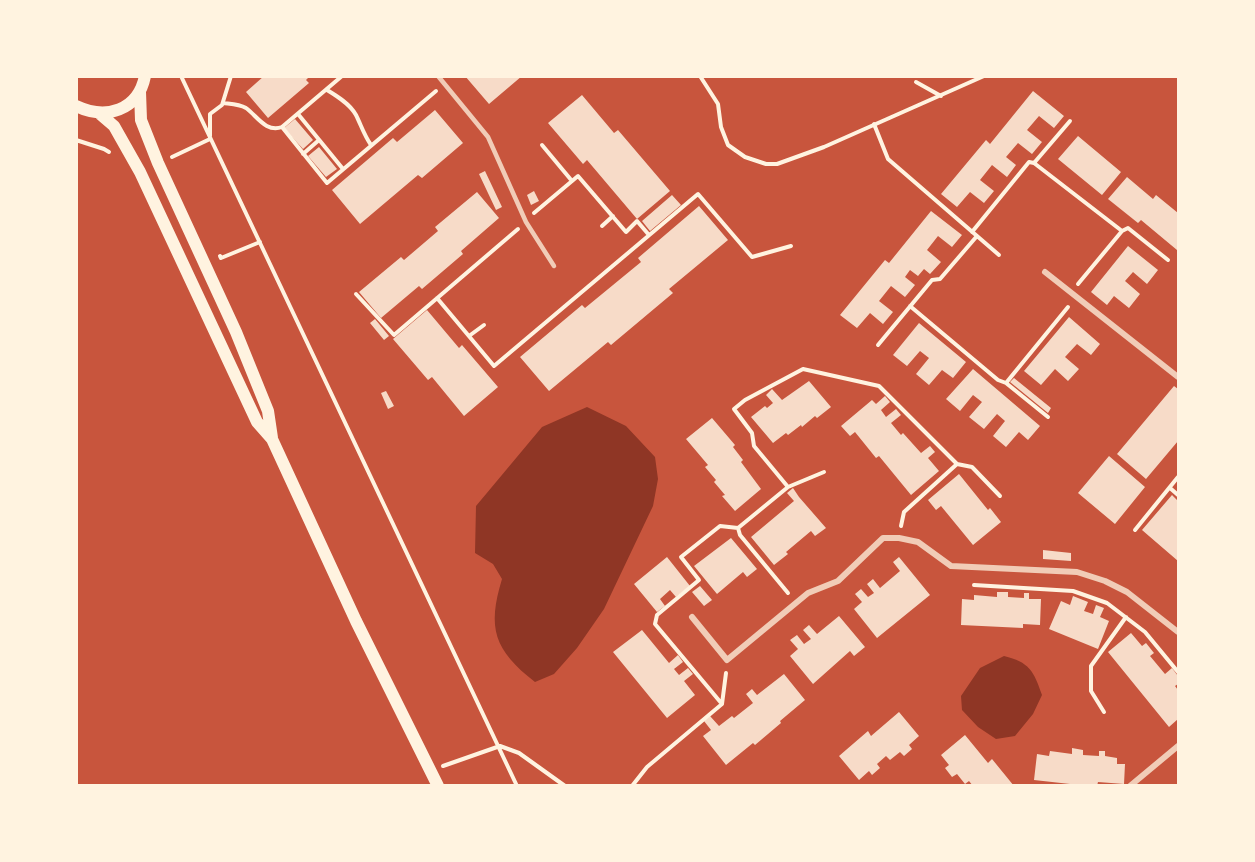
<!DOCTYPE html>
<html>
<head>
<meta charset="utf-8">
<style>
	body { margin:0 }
	#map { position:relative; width:1255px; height:862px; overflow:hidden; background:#c8553d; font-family:"Roboto Condensed",sans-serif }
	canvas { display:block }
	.frame { position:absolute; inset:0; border:78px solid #fff3e0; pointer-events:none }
</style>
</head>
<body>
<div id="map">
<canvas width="1255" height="862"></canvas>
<div class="frame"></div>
</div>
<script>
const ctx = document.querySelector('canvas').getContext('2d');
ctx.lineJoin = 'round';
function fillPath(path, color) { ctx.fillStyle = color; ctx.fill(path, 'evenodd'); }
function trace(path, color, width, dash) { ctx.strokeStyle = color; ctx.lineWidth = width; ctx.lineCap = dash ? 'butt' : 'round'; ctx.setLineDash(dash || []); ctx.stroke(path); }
fillPath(new Path2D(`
	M587,407L626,426L655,457L658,479L653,506L604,609L577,648L554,674L535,682C494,650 487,628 502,579L493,564L475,553L476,506L542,427Z
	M1004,656C1029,662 1034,671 1042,695L1033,714L1015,736L996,739L978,727L962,710L961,696L980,668Z`), '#8f3625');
fillPath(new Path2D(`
	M264,76H310L306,80L309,83L268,118L246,92Z
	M465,76H522L489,104Z
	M1033,91L1064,116L1054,128L1039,116L1027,130L1042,142L1032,154L1018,143L1006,157L1016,165L1007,177L992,165L980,180L994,191L984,203L970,192L957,207L941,194L986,140L990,144Z
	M582,95L614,133L618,130L670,191L637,219L587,160L583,164L548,123Z
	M435,110L463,143L422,178L418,175L360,224L332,190L393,138L397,142Z
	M295,119L313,140L303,149L284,128Z
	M1078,136L1121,172L1102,195L1058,159Z
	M319,147L337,169L326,177L308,156Z
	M485,171L502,207L496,210L479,174Z
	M1127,177L1153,199L1156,195L1178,213L1177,250L1141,220L1138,223L1108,199Z
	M534,191L539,201L531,205L527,195Z
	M477,192L499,218L461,251L463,254L422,289L419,286L381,318L359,292L401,257L404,260L438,231L435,227Z
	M672,195L681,205L650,231L642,221Z
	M699,206L728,240L669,289L673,293L611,345L608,342L549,391L520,357L582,305L585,308L641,262L638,258Z
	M931,211L962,235L952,247L938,236L927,250L941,262L930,274L924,269L918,276L910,270L905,277L915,285L905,297L891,286L879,301L893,312L883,324L870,313L857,328L840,315L885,260L889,263Z
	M1128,246L1158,270L1147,284L1133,272L1125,281L1140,294L1129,308L1114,296L1107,305L1091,292Z
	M427,310L459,348L462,345L498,387L464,416L432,377L428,380L393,339Z
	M1069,317L1100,344L1091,355L1077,344L1065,357L1079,369L1068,381L1055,369L1041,385L1024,371Z
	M375,319L389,336L384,340L370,323Z
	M919,323L966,362L953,378L942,370L929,385L916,374L929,358L920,351L907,366L893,355Z
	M973,369L1040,426L1028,440L1019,432L1006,447L993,436L1005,421L997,414L984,429L969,417L982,402L973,395L960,411L946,399Z
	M1014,378L1051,408L1048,413L1010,382Z
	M809,381L831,407L817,418L815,416L802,427L801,425L788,435L786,433L773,443L751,417L765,406L767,408L773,403L766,395L772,389L782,400Z
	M1174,386L1178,389V441L1146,479L1117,454Z
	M386,391L394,406L388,409L381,393Z
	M885,396L890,402L881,410L886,417L896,409L901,415L891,423L901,435L903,433L921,453L930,446L935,452L928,458L939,471L911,495L879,456L876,458L855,432L850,436L841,426L872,400L876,404Z
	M712,418L735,445L733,447L743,460L741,462L761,489L735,511L722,496L725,495L714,482L716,480L705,467L708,465L686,439Z
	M1109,456L1145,487L1115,524L1078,493Z
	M959,474L988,510L990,508L1001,522L973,545L941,506L936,510L928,500Z
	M793,488L799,497L826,528L815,536L811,531L786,552L788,554L774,565L751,537L794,501L787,493Z
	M1172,495L1178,501V561L1142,530Z
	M731,538L757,569L747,577L743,572L717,594L694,566Z
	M1043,550L1071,553V561L1043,559Z
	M667,557L690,586L676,597L670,590L660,599L665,606L657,612L634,584Z
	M899,557L930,595L877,638L854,609L862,602L855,594L861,589L868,597L874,593L867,584L873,579L880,588L900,571L893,562Z
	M700,586L712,600L704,606L692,592Z
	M997,592H1008V597L1024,598V593H1029V599H1041L1040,625L1023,624V628L961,625L962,599L974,600V595L997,597Z
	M1073,596L1088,602L1084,611L1093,614L1096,605L1104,608L1100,617L1109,621L1098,649L1049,629L1061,601L1070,605Z
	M839,616L865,647L854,656L850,651L813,684L790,656L798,649L790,640L797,635L804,644L811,639L803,630L809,625L817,634Z
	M642,630L669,663L678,655L683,662L674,669L679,675L688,668L693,674L684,681L695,695L667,718L613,652Z
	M1131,633L1142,646L1146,643L1154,653L1150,656L1165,674L1172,668L1178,676V684L1175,686L1178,690V719L1169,727L1108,652Z
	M784,674L805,700L780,721L781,723L755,745L753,743L726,765L703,736L711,730L704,721L710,716L719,726L732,716L734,718L753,703L746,694L752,689L757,695Z
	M899,712L919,736L909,745L912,749L904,756L900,752L890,760L886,756L877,764L880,768L872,775L869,771L859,780L839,756L868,731L871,736Z
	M965,735L988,763L992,759L1014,786H973L969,781L965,784L957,774L952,777L945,768L949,765L941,755Z
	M1072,748L1083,750V755L1099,756V751H1105V756L1117,758V764H1125L1124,784L1098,782L1097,786H1088L1034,780L1037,754L1049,756L1050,751L1072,754Z`), '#f7dbc8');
trace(new Path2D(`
	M181,76L517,786
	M700,76L718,104L721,127L728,145L745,157L766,164H777L824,147L984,76
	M916,82L941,96
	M327,90C337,96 350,104 356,115C361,125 364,135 371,145
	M223,103C231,104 239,104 246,108C257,116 266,133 282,127L327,183L436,91
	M298,114L343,169
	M874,124L888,159L999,255
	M282,127L342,76
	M210,136V114L222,105L231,76
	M76,140L104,149L109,152
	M542,145L572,181
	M303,154L319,140
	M172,157L210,139
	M1034,163L1070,121
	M534,213L578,176L626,232L637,221L649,235
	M602,226L613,216
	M1122,231L1128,228L1168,260
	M972,232L1029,162L1034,163L1122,231L1078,284
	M220,256L221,258L260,242
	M356,294L394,335L518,229
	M437,298L494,366L698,194L752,257L791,246
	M910,306L998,380L1006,383
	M469,336L484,325
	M878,345L932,280L940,279L977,236
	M1048,417L1006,383L1068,307
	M788,487L754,446L752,433L734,409L745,400L803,369L879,386L957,464L972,467L1000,496
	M1170,488L1178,495
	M901,526L904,512L957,464
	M738,528L740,535L788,593
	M1135,530L1178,477
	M974,585L1073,591L1107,603L1145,632L1178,672
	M722,704L655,624L657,615L699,580L681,557L720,526L738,528L788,487L824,472
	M1104,712L1091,691V666L1126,617
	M443,766L500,746L519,753L565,786
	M632,786L647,767L722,704L726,673`), '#fff3e0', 4);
trace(new Path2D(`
	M438,76L488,137L526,222L554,266`), '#f1ccb7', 4.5);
trace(new Path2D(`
	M1045,272L1178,377
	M692,617L727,660L808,593L838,581L883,538H899L918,542L951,566L1077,572L1105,581L1127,592L1178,632
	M1130,786L1178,746`), '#f1ccb7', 6);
trace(new Path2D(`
	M140,92L141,120L158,163L236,332L268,411L272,438
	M76,106C106,120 138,111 145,76
	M100,114L114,126L140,172L257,422L272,439L356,621L438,786`), '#fff3e0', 12);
</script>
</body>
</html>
